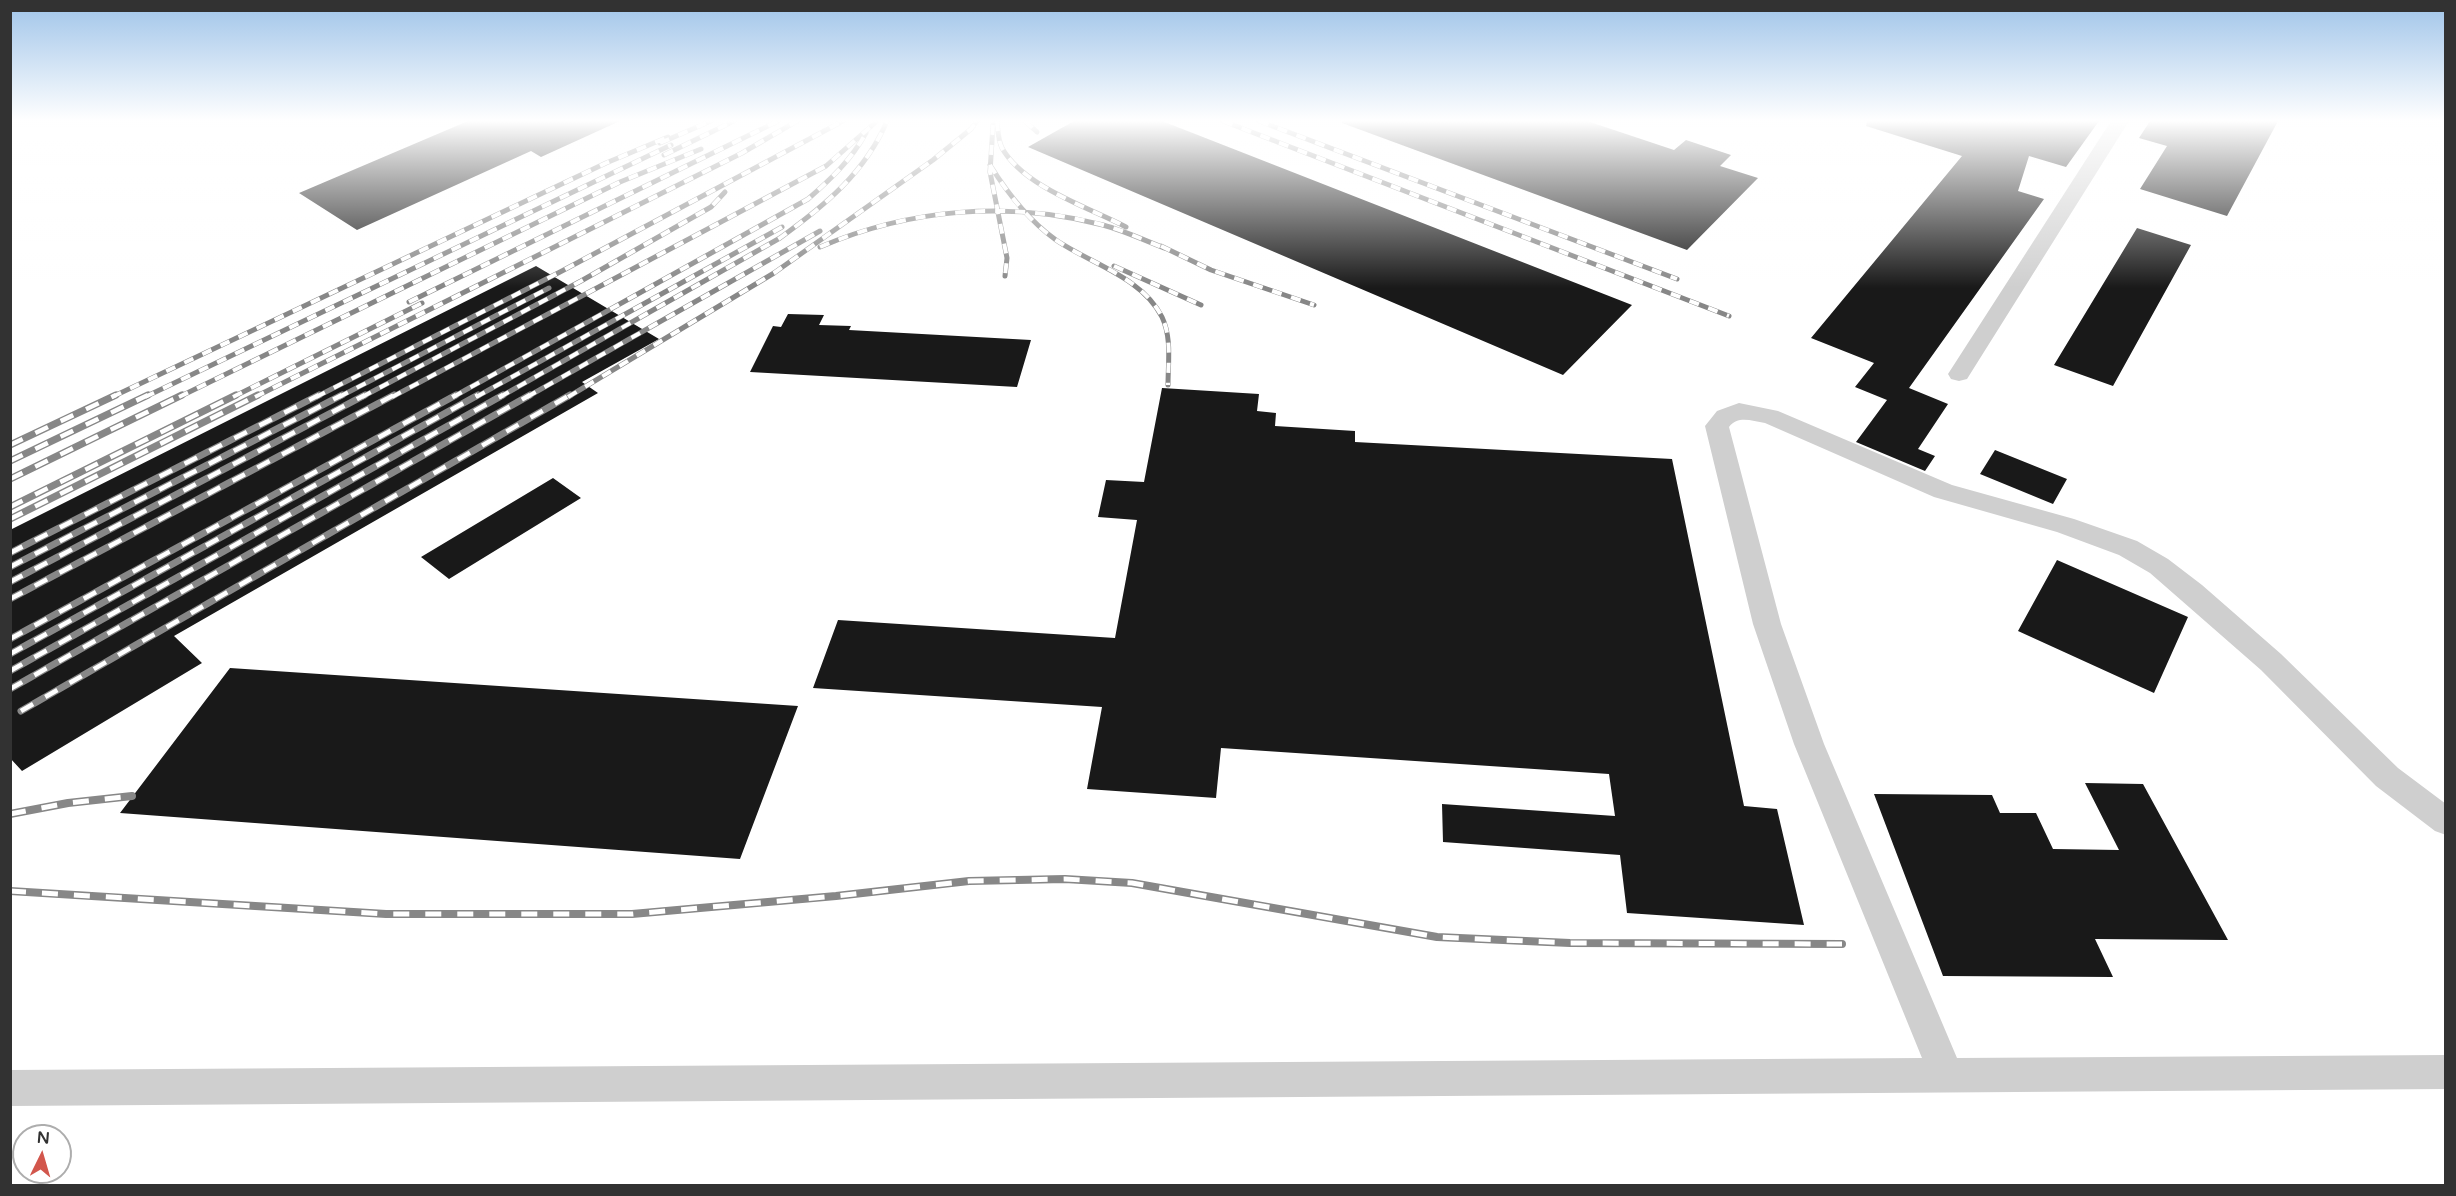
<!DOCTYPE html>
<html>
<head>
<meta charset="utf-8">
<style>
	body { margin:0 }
	#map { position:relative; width:2456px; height:1196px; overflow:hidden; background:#fff; font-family:"Varela Round",sans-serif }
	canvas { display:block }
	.frame { position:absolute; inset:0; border:12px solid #323232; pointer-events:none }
	.north { position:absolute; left:12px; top:1124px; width:60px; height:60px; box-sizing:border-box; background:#fff; border:2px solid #adadad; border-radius:50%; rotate:5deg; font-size:16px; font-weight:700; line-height:24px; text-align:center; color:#323232 }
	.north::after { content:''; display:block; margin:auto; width:21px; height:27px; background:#d2564c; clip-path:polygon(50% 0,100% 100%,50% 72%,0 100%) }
</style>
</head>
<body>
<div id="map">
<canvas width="2456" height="1196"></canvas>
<div class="frame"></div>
<div class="north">N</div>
</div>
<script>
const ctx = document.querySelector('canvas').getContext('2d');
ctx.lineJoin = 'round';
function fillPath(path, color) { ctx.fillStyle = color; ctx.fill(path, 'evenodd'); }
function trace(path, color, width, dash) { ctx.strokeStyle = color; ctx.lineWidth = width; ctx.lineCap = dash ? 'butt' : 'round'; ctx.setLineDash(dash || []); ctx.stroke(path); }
fillPath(new Path2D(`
	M468,121H620L541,157L531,151L357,230L299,193Z
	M1074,121H1162L1632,305L1563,375L1028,147Z
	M1342,121H1587L1674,150L1686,140L1731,155L1720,166L1758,178L1687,250L1342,123Z
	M1867,121H2099L2066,167L2029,156L2018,191L2044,199L1909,388L1948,404L1918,449L1935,456L1925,471L1856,442L1887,400L1855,387L1874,363L1811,338L1962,156L1866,126Z
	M2150,121H2278L2227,216L2140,189L2167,146L2139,138Z
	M2137,228L2191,245L2113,386L2054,365Z
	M536,266L659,339L582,382L598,393L174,636L202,663L22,771L10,758V530Z
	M788,314L824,315L819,325L851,326L849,330L1031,340L1017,387L750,372L773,326L781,327Z
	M1162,388L1259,394L1257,411L1276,413L1275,426L1355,431V442L1672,459L1744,806L1777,809L1804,925L1627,913L1620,855L1443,842L1442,804L1615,816L1609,774L1221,748L1216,798L1087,789L1102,707L813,688L838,620L1115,638L1137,520L1098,517L1106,480L1144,482Z
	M1995,450L2067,479L2053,504L1980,474Z
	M553,478L581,498L449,579L421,557Z
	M2057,560L2188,617L2154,693L2018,631Z
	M230,668L798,706L740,859L120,813Z
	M2085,783L2143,784L2228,940L2095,939L2113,977L1943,976L1874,794L1992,795L2000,813H2036L2053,849L2119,850Z`), '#191919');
fillPath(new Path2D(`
	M2111,121H2129L1967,379L1959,381L1951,379L1948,374Z
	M1739,403L1778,411L1952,485L2074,519L2137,541L2168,559L2202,585L2281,654L2398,768L2446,804V835L2435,831L2376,786L2261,670L2150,573L2119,555L2057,532L1934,497L1765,423C1752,421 1738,415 1729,427L1781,624L1824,744L1957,1058L2446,1055V1089L10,1106V1070L1922,1058L1794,744L1753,624L1705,426L1717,411Z`), '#cfcfcf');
const railFar2 = new Path2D(`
	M997,121C998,130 998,140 1002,148C1024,187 1088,207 1126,227
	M1025,121L1037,132
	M1223,121L1729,316
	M1259,121L1677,279
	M993,125L990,172L1007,258L1005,276
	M660,143L711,121
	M664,155L734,121
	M990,165C1008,194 1028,220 1056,240C1091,264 1142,277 1162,317C1172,338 1168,363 1168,385
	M1161,246L1211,270L1314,305
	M820,247C909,209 1008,200 1103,225C1125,231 1146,241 1167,249
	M1114,266L1201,305
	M409,302L778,121
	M112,397L606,163L668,137
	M145,397L671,145
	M179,397L620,182L701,149
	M233,397L422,303
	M255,397L742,153L797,121
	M316,397L560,272L843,121
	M339,397L549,288
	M362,397L581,281L711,207L725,192
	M392,397L826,166L877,121
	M453,397L808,199C831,179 851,160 866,133
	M476,397L782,227
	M500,397L780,238C824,206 865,173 887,121
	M527,397L820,231
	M568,397L774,273L933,160L971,129L977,121`);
const railFar1 = new Path2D(`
	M10,445L116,395
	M10,461L148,395
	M10,479L182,395
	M10,507L236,395
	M10,519L258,395
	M10,553L319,395
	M10,567L342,395
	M10,582L365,395
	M10,599L394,395
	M10,639L456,395
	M10,654L478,395
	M10,671L503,395
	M10,689L530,395
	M21,711L570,395`);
const rail = new Path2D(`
	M10,814L68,803L132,796
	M10,891L386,914H632L836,896L969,881L1065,879L1132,883L1437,937L1570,943L1842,944`);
trace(railFar2, '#878787', 5);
trace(railFar1, '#878787', 7);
trace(rail, '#878787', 8);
trace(railFar2, '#fff', 4, [10]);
trace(railFar1, '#fff', 4.5, [14]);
trace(rail, '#fff', 5, [16]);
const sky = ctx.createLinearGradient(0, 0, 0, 288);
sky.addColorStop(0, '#9fc4e9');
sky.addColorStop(0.42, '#fff');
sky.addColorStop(1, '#ffffff00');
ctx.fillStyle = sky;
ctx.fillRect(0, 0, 2456, 288);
</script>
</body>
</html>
